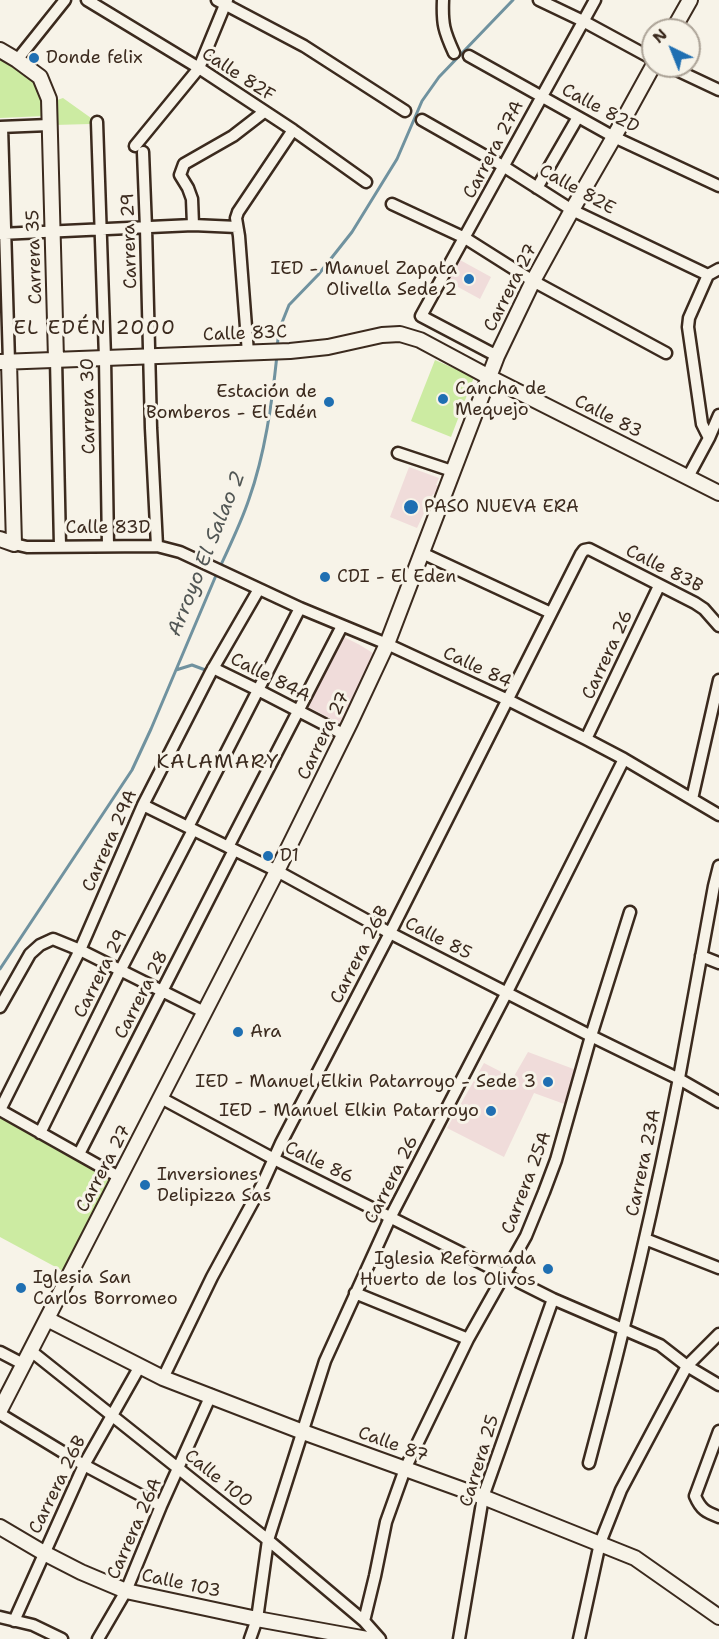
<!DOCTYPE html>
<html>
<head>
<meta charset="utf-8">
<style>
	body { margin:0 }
	#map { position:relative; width:719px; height:1639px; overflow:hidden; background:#f7f3e8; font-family:"Shantell Sans",sans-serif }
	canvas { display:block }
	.north { position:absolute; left:641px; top:18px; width:60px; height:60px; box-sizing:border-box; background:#f7f3e8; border:2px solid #aca397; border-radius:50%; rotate:317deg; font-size:16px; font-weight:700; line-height:24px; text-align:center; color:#3b2a1e }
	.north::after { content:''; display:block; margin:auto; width:21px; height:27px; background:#1f6fb2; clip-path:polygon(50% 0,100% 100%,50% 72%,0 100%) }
</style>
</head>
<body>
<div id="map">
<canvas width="719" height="1639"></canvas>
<div class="north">N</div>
</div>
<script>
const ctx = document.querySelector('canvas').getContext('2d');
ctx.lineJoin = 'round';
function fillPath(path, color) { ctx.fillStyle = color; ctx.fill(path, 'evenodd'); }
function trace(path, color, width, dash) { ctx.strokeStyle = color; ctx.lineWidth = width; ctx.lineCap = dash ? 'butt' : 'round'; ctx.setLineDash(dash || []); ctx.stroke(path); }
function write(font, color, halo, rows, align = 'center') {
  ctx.font = font + ' "Shantell Sans",sans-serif'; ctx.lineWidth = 6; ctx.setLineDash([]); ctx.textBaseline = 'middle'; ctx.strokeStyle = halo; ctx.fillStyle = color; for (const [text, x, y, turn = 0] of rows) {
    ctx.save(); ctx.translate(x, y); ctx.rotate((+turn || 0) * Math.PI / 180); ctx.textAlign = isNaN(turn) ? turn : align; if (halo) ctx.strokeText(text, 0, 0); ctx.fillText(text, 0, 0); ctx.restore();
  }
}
fillPath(new Path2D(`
	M460,260L491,277L480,299L447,281Z
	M409,467L439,478L436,485L443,487L440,496L433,494L417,528L390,517Z
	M342,636L360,645L376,655L342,724L304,705Z
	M528,1052L579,1071L567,1105L534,1093L504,1157L447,1128L484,1063L513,1078Z`), '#f0dcda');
fillPath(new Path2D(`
	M0,55C29,76 40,78 44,116L0,118Z
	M63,98L91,118L90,124L54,125V101Z
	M435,360L474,377L451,437L411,421Z
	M0,1116L114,1178L63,1271L0,1237Z`), '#cceba2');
trace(new Path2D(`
	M277,348L279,330L289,305L318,275L352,232L397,159L422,101L439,77L513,0
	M220,567C230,545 241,523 249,499C265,454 272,403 277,355
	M176,670L192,665L208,671
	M0,969L132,770L151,729L217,573`), '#70929f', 3);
const minor = new Path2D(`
	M87,0L199,68L293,130L366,182
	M217,0L304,46L405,111
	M443,0C442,24 444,31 454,53
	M539,0L583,21L653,59
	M469,56L614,137L719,186
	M17,60L65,0
	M668,66L719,90
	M422,120L503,166L572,210L708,275L719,269
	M97,122L105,358L108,546
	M0,127L49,125
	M2,127L9,362
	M135,146L199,68L227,0
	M143,152L146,228L151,428L157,546
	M537,188L578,117
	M392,204L465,238L533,281L666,353
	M193,225L192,199L188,188L180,175L184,164L233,136L264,112
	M0,234L193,225L237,227
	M708,275L689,318L688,327L702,424L709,438
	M248,353L239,236L236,218L238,212L293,130
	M497,356L421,316L595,0
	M56,359L60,546
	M398,453L452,471
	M688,477L709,438L719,415
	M14,544L27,547L157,546L180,552L300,608L387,644L508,700L586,739L624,759L719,815
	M422,553L551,613
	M213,668L258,690L345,735
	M586,739L659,586
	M692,799L719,680
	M143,805L277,871L390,933L591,1036L679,1079L719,1102
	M188,827L300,608
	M228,847L342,626
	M701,956L719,963
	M0,1007L30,954L40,945L53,939L80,950L204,1012
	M161,1098L274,1159L553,1299L660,1345L687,1366L719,1385
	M40,1133L120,971L193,830
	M79,1154L234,850
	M119,1177L0,1110L80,950L143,805L211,672L259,589
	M645,1239L719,1268
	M355,1293L468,1339
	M31,1351L268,1540L364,1621L380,1639
	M0,1352L23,1364
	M163,1378L212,1277L262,1185L281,1143L390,933L581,554L584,550L589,549L695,603L704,609L719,626
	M0,1414L84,1465L161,1506
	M719,1431L695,1496C701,1510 706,1512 719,1517
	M589,1463C623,1336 654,1208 679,1078C691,1014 702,950 714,886L719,866
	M0,1617L33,1625L62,1639
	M14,1621L84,1465L140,1366
	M364,1621L375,1576L386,1522L405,1469L468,1339L526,1236L544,1192L556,1160L591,1036L630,912
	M98,1639L126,1591L161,1506L211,1395
	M250,1639L257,1619L268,1540L325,1361L390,1218L507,992L624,759
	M459,1639L483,1497L553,1299
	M579,1639L600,1543L621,1490L687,1366L719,1334`);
const tertiary = new Path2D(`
	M673,30L690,0
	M0,50L17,60L40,77L49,99L56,359
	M0,362L290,351L328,347L382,335L400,334L420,340L489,377L719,493
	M0,539L14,544L9,362
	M47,1319L163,1378L303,1432L483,1497L635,1558L719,1617
	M0,1410L277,871L350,723L387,644L497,356L533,281L572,210L614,137L653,66
	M0,1527L44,1553L81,1572L126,1591L257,1619L367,1639`);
trace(minor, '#3b2a1e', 15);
trace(tertiary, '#3b2a1e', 18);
trace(minor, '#f7f3e8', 10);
trace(tertiary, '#f7f3e8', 14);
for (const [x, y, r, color] of [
	[34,58,6,"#1f6fb2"],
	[469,279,6,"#1f6fb2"],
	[443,399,6,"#1f6fb2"],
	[329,402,6,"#1f6fb2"],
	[411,507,8,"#1f6fb2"],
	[325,577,6,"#1f6fb2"],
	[268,856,6,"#1f6fb2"],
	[238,1032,6,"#1f6fb2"],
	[548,1082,6,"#1f6fb2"],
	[491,1111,6,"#1f6fb2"],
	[145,1185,6,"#1f6fb2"],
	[548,1269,6,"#1f6fb2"],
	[21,1288,6,"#1f6fb2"]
]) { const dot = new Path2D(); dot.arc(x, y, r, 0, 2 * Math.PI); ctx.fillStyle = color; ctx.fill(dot); trace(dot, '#f7f3e8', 2); }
write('18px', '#3b2a1e', '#f7f3e8', [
	["Donde felix",46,58],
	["IED - Manuel Zapata",457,269,"right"],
	["Olivella Sede 2",457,290,"right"],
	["Cancha de",455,389],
	["Mequejo",455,410],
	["Estación de",317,392,"right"],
	["Bomberos - El Edén",317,413,"right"],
	["PASO NUEVA ERA",424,507],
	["CDI - El Eden",337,577],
	["D1",280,856],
	["Ara",250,1032],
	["IED - Manuel Elkin Patarroyo - Sede 3",536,1082,"right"],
	["IED - Manuel Elkin Patarroyo",479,1111,"right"],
	["Inversiones",157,1175],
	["Delipizza Sas",157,1196],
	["Iglesia Reformada",536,1259,"right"],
	["Huerto de los Olivos",536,1280,"right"],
	["Iglesia San",33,1278],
	["Carlos Borromeo",33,1299]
], 'left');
write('18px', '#3b2a1e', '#f7f3e8', [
	["Calle 82F",238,75,33],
	["Calle 82D",600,109,28],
	["Carrera 27A",494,150,-62],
	["Calle 82E",577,190,29],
	["Carrera 29",130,241,-92],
	["Carrera 35",35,257,-92],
	["Carrera 27",511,288,-63],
	["Calle 83C",245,334,-2],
	["Carrera 30",89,406,-91],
	["Calle 83",608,417,27],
	["Calle 83D",108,528],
	["Calle 83B",664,569,27],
	["Carrera 26",608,655,-65],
	["Calle 84",477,668,25],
	["Calle 84A",270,678,27],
	["Carrera 27",324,736,-64],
	["Carrera 29A",110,841,-66],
	["Calle 85",438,939,27],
	["Carrera 26B",360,955,-63],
	["Carrera 29",101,974,-63],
	["Carrera 28",142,995,-63],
	["Calle 86",319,1163,26],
	["Carrera 23A",644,1163,-78],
	["Carrera 27",104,1169,-62],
	["Carrera 26",392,1180,-63],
	["Carrera 25A",527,1183,-69],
	["Calle 87",393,1445,20],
	["Carrera 25",480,1461,-73],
	["Calle 100",218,1479,39],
	["Carrera 26B",58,1485,-64],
	["Carrera 26A",135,1529,-66],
	["Calle 103",181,1584,12]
]);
ctx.letterSpacing = '1.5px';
write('20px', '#3b2a1e', '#f7f3e8', [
	["EL EDÉN 2000",95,329],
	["KALAMARY",218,763]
]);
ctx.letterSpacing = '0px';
write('italic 20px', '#515654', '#f7f3e8', [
	["Arroyo El Salao 2",207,554,-68]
]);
</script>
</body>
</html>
